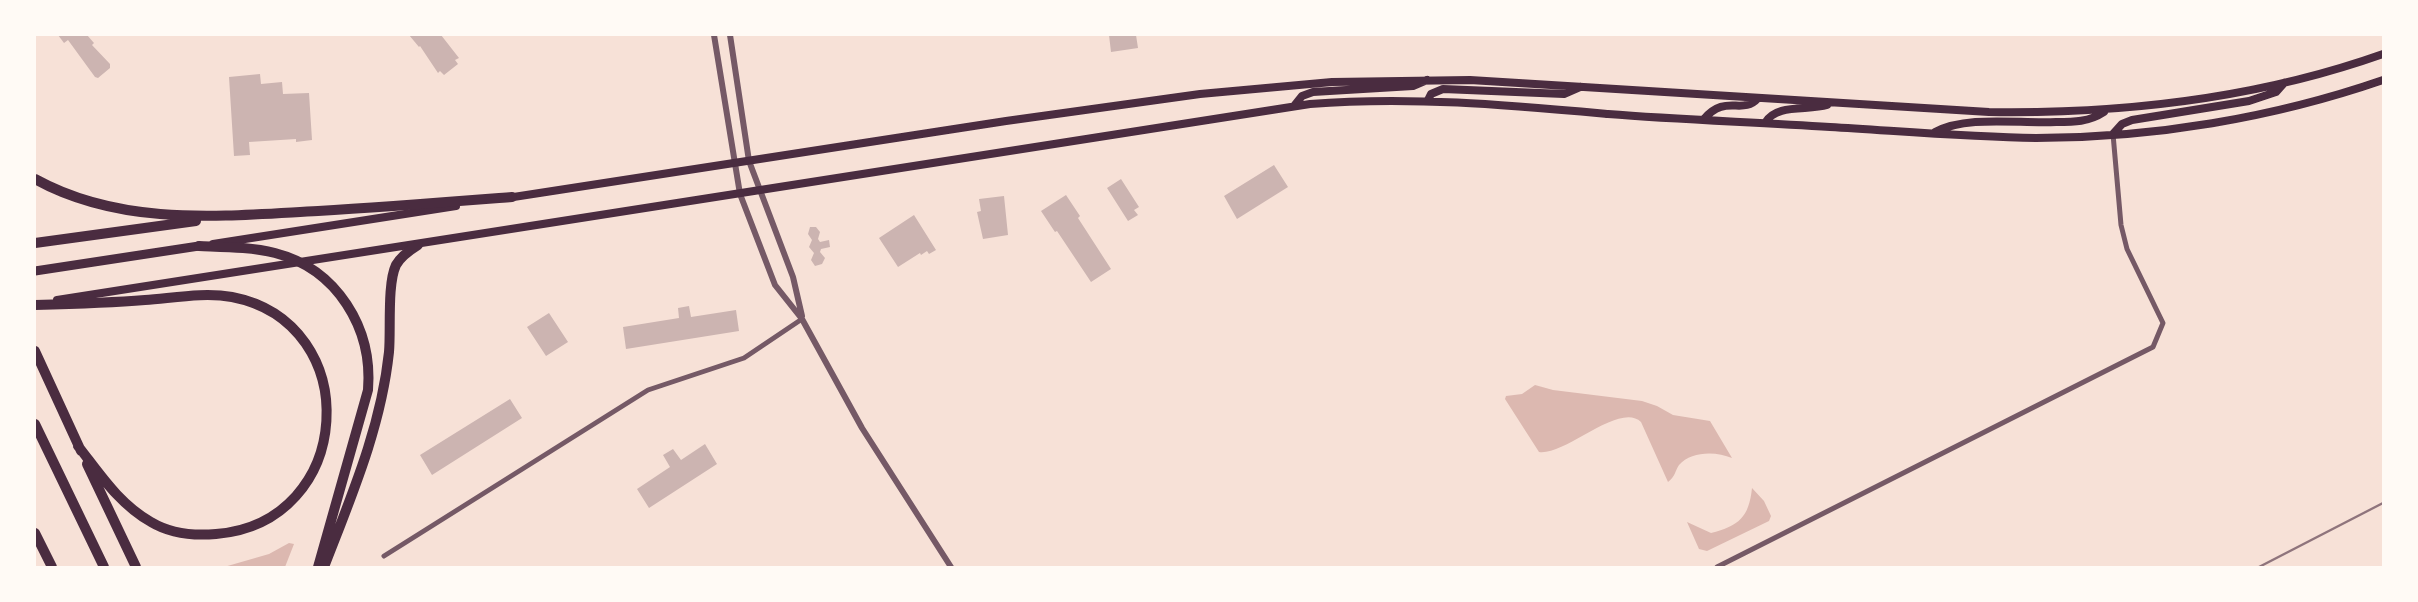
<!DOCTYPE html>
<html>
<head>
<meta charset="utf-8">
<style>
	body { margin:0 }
	#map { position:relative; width:2418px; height:602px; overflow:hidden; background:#f7e1d7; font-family:Montserrat,sans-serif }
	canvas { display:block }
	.frame { position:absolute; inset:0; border:36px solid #fffaf5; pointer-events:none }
</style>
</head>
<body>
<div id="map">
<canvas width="2418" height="602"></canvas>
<div class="frame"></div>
</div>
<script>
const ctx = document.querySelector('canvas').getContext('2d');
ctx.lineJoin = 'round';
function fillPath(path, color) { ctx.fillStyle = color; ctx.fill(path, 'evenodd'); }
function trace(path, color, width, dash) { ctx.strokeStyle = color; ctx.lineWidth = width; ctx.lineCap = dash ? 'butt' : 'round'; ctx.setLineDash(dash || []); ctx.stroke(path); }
fillPath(new Path2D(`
	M1535,385L1553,390L1642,401L1657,406L1673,415L1710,421L1732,458C1716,451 1691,451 1679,465C1675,471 1675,477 1668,482L1641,422C1620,401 1565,456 1539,452L1505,399L1506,396L1522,394Z
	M1752,488L1764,501L1771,516L1769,521L1707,551L1699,549L1687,522L1711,533C1739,526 1749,517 1752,488Z
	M289,543L294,544L285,567H224L269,554Z`), '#dcb8b0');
fillPath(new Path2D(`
	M58,35H87L94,43L92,45L110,64V68L98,78L95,77L68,40L64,43Z
	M409,35H441L459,58L455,60L458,64L444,75L440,71L438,73L420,46L419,47Z
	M1109,35H1136L1138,48L1111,52Z
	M260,74L261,84L282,82L283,94L309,93L312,140L296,142V139L249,142L250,155L234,156L229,77Z
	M1274,165L1288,187L1237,219L1224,196Z
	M1121,179L1139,207L1134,210L1138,215L1128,221L1107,188Z
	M1066,195L1080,216L1078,218L1111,269L1091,282L1057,231L1055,232L1041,211Z
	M1004,196L1008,235L983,239L977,212L981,211L979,199Z
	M914,215L936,250L929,254L927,251L921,255L920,253L898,267L879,238Z
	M810,227H816L820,232L818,239L820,242L829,240L830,247L821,249L820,252L825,258L822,264L815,266L811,260L814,253L809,247L812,240L808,234Z
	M689,306L691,317L736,310L739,331L626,349L623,327L679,318L678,308Z
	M549,313L568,342L546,356L527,327Z
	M510,399L522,418L432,475L420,455Z
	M705,444L717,464L649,508L637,489L670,467L663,455L673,449L681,460Z`), '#ccb4b1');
trace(new Path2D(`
	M384,556L648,390L744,358L802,319
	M1717,567L2153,347L2163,323L2127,249L2121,225L2113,134`), '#755966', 5);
trace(new Path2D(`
	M714,35L740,194L775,285L802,319L862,428L951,567
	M730,35L749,161L793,277L802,316`), '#755966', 6);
trace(new Path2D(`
	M1428,100L1431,94L1443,89L1564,94L1580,87
	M1294,106L1302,96L1313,92L1413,86L1427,80
	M1704,119C1726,93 1742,116 1758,98
	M1765,123C1776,103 1808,111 1827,105
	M1935,132C1968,115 2019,124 2056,122C2074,122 2089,122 2104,112
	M2113,134L2122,124L2132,120L2249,101L2276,92L2284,83
	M507,198L1006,121L1200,94L1332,82L1470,80L1989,112C2123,114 2256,99 2383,54
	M213,244L456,206
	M57,300L1310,104C1410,96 1508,105 1608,114C1682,120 1756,122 1830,127C1899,131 1967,137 2036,138C2153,138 2273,118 2383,80`), '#4a2c40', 8);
trace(new Path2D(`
	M35,271L199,246`), '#4a2c40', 9);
trace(new Path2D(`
	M35,179C122,227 222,216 318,211C383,207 447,202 512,197
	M35,243L196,221
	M199,246C224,247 251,247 275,253C337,269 373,328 368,390L318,567
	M35,305C72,304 108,303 145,300C173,298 204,292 232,297C366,323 355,523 216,534C193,536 171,534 151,522C119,504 100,474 78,446
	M35,351L81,451
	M35,424L104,567
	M87,464L136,567
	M35,533L52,567
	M324,567C351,497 381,428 389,352C391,330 387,284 396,265C401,256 410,250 418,245`), '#4a2c40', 10);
trace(new Path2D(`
	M2259,567L2383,503`), '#8f747c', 2.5);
</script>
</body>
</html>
